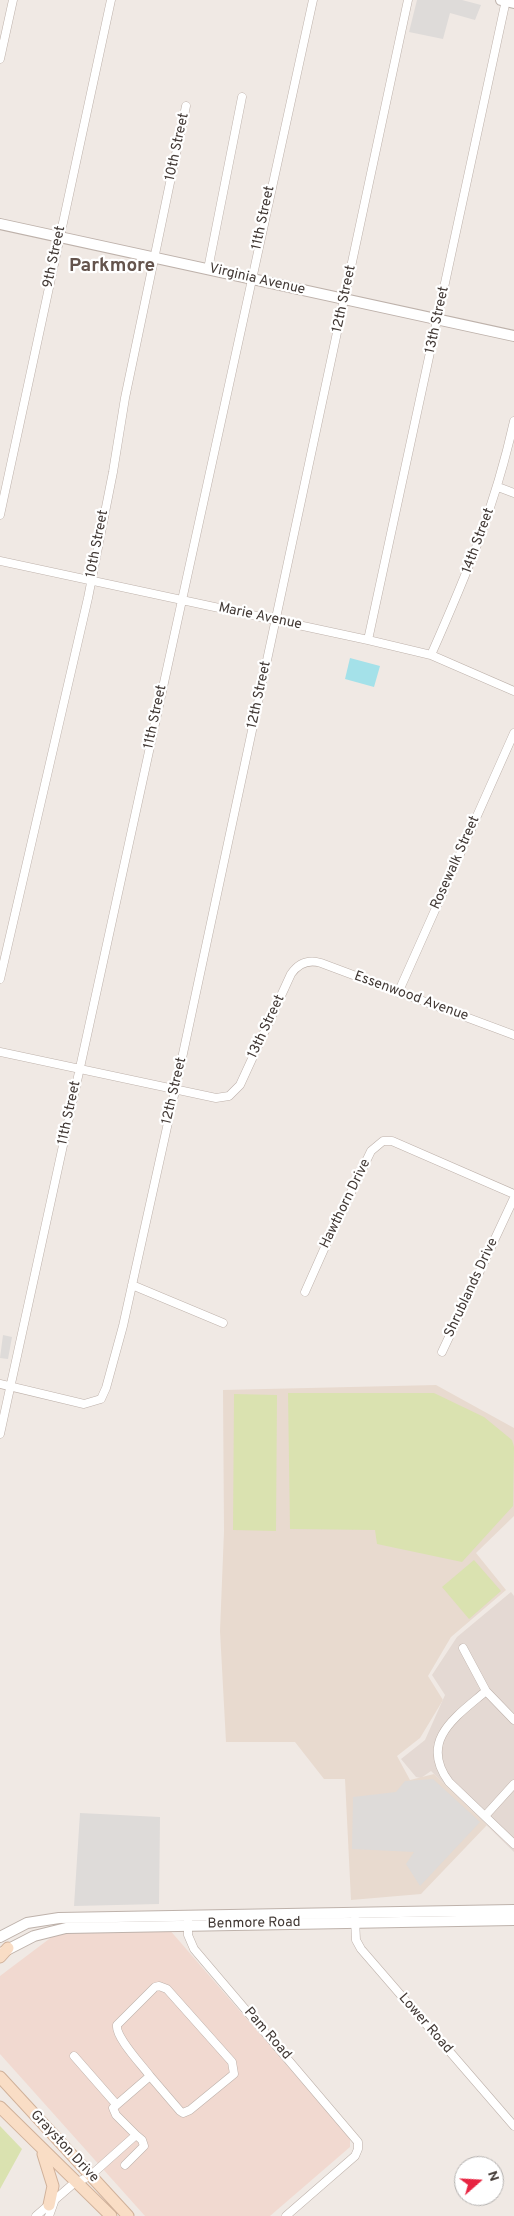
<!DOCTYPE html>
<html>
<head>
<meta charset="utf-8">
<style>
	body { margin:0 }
	#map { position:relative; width:514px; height:2216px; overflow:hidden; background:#f0e9e4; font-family:Overpass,sans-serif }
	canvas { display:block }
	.north { position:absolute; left:454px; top:2156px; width:50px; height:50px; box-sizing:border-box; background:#fff; border:1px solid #b3b0ae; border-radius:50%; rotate:71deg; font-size:14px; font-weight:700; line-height:20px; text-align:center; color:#423935 }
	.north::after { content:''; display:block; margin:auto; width:18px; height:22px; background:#e72441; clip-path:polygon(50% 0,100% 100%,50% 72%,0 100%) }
</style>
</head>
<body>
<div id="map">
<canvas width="514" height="2216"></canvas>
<div class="north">N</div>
</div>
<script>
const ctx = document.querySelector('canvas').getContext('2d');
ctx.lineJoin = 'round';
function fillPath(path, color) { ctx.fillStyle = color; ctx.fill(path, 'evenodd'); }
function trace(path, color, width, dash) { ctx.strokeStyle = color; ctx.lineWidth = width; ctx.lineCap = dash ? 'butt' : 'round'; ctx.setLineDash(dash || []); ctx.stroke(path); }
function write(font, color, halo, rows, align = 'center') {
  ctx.font = font + ' Overpass,sans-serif'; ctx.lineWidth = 4.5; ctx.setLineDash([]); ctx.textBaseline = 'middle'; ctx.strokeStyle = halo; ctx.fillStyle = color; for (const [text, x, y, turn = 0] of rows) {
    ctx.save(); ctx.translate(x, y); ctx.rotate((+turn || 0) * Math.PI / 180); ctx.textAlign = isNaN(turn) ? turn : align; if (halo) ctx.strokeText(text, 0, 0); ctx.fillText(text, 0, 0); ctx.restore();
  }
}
fillPath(new Path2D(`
	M511,1592L514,1596V1852L431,1771L421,1778L416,1777L401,1759L425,1740L445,1695L432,1675L457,1637Z`), '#e4d9d3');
fillPath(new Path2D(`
	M168,1928L350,2138V2147L270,2216H145L0,2054V1976L57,1933Z`), '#f1d9d0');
fillPath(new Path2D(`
	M436,1385L514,1428V1516L476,1553L506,1590L451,1637L428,1676L443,1700L420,1738L397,1756L410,1780L434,1774L487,1825L421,1894L351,1900L345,1779H324L295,1742H226L220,1631L224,1531L223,1390Z`), '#e8dacf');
fillPath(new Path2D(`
	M288,1393H434L484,1417L512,1440L514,1447L513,1506L462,1562L377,1544L375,1530L290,1529Z
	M234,1394L277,1395L276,1531L233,1530Z
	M474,1560L501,1591L469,1619L442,1587Z
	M0,2126L22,2149L0,2189Z`), '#dae2b0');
fillPath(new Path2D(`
	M417,0H462L481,5L475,20L450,13L443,39L409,32Z
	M3,1335L12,1337L8,1359L0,1358Z
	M433,1779L480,1822L420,1886L406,1864L414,1852L352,1849L353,1797L396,1792L405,1781Z
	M80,1813L160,1817L159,1904L74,1906Z`), '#dedbd9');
fillPath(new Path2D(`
	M350,658L380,666L374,687L345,679Z`), '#a4e1e9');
const minor = new Path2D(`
	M0,59L13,0
	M208,269L242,97
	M498,487L514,493
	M0,515L111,0
	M0,561L368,640L431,655L514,691
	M368,640L506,0
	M431,655C466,576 495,507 514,421
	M0,979L88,598L113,472L125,398L186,106
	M398,993L514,733
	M0,1052L216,1098L229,1096L240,1085L291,974C298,964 308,959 321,963L514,1035
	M132,1285L223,1323
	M305,1292L329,1238L371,1151L383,1141H392L514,1194
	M442,1352L514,1198
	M0,1384L84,1404L101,1399L106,1388L123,1326L175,1091L408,0
	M0,1434L313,0
	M463,1648L486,1691L514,1720
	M486,1691C457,1716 418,1740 449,1782L514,1844
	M485,1816L514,1784
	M355,1919L356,1940L361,1949L514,2126
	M188,1921V1935L194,1949L358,2142V2149L355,2156L286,2216
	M74,2056L116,2104
	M125,2165L144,2146L142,2140L136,2135
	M36,2216L73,2184L90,2176L136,2135L116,2115L113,2108L150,2076L180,2111L183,2113L190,2110L234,2074L232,2062L167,1989L159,1986L155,1987L117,2025C115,2037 142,2065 150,2076
	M49,2216L54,2202`);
const tertiary = new Path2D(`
	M501,0L514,3
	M0,224L514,336
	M0,1937L27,1923L59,1918L514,1910
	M3,1952L34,1936L66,1928L514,1920`);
const secondary = new Path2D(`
	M0,1957L8,1948
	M0,2077L128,2216
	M0,2107L111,2216
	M43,2154L53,2186L49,2205`);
trace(minor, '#beb2ab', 9);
trace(tertiary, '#beb2ab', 12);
trace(secondary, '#d0b19a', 13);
trace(minor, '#fff', 8);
trace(tertiary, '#fff', 10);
trace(secondary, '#f9ddc5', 11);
write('14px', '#423935', '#fff', [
	["10th Street",178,147,-78],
	["11th Street",264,218,-78],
	["9th Street",55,257,-78],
	["Virginia Avenue",257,280,13],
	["12th Street",345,299,-78],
	["13th Street",438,320,-78],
	["14th Street",479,541,-70],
	["10th Street",98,544,-79],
	["Marie Avenue",260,617,12],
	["12th Street",260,695,-78],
	["11th Street",156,717,-78],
	["Rosewalk Street",456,863,-66],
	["Essenwood Avenue",411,997,20],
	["13th Street",267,1027,-65],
	["12th Street",175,1091,-77],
	["11th Street",70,1113,-78],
	["Hawthorn Drive",346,1204,-64],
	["Shrublands Drive",472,1288,-65],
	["Benmore Road",254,1924,-1],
	["Lower Road",425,2024,49],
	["Pam Road",267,2034,49],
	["Grayston Drive",64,2147,47]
]);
write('bold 19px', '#64544d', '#fff', [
	["Parkmore",112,267]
]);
</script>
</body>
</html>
